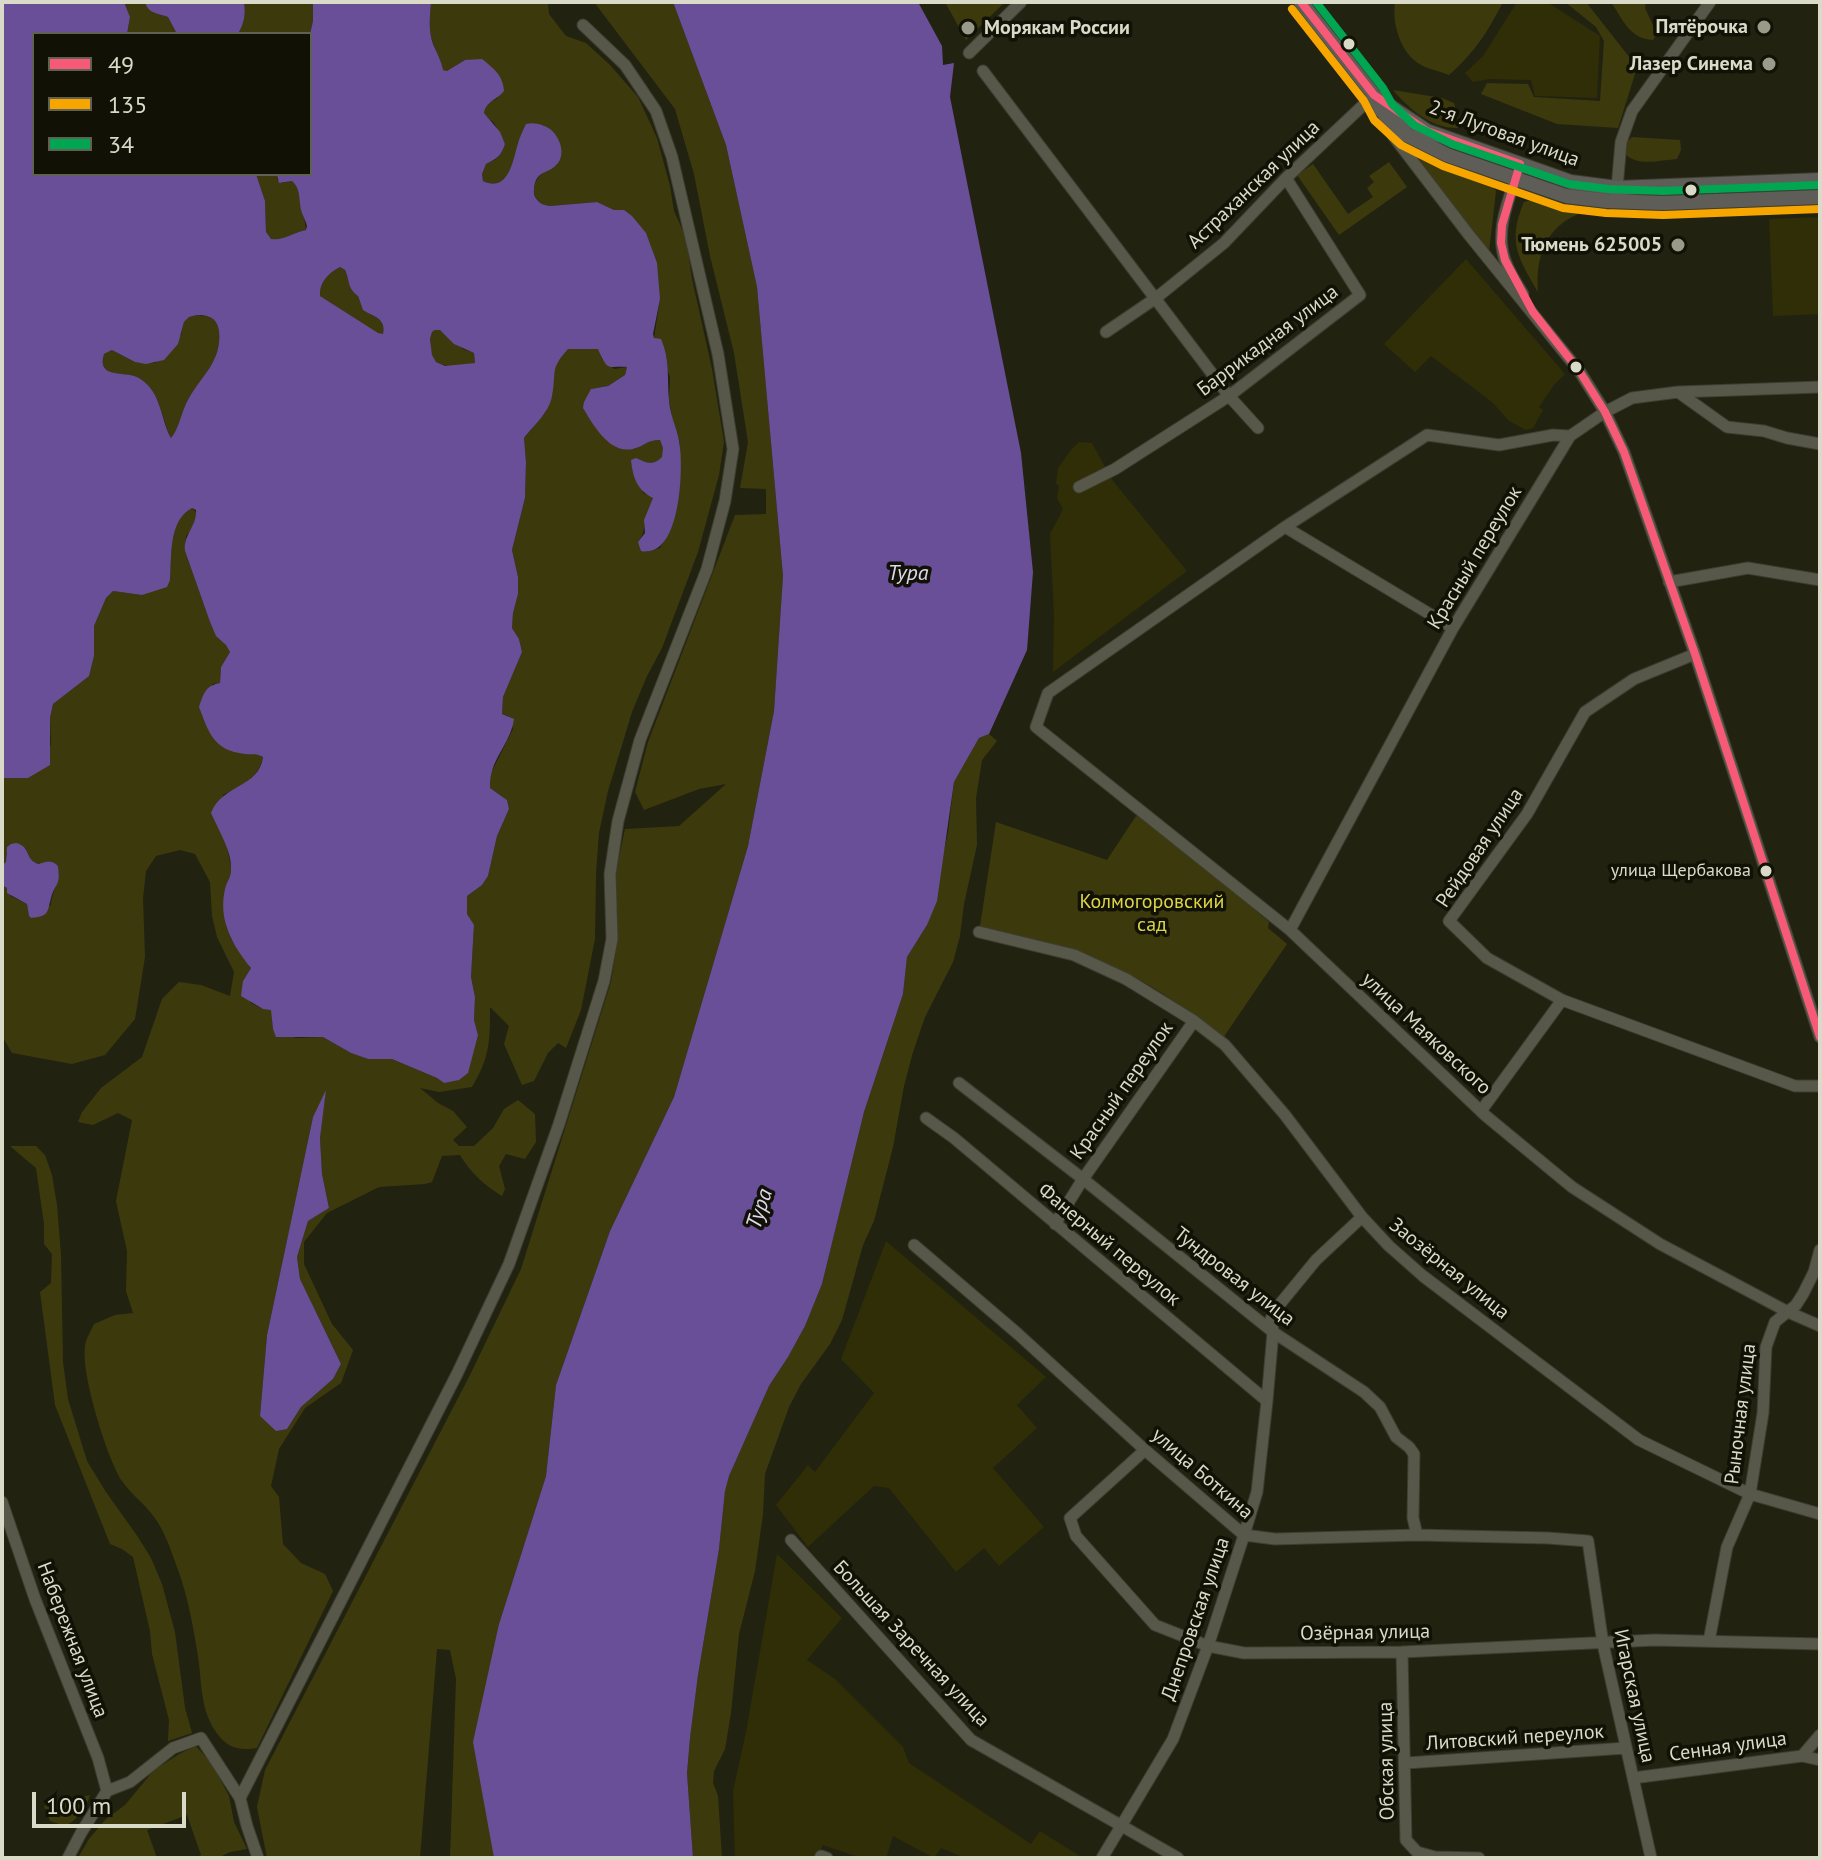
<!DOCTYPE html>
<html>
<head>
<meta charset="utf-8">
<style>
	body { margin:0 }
	#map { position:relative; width:1822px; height:1860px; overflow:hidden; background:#221; font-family:"PT Sans",sans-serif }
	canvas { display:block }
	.frame { position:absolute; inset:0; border:4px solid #dadac8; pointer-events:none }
	.legend { position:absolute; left:32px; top:32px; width:280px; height:144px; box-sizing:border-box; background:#111105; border:2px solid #616153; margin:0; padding:10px 14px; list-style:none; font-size:24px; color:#dadac8 }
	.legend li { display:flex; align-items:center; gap:16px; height:40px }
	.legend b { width:40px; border:2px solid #616153 }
	.scale { position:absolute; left:32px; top:1792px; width:154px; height:36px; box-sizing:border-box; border:4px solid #dadac8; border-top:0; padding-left:10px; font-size:24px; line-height:28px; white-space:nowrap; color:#dadac8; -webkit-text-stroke:6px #111105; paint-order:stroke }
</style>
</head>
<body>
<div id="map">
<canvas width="1822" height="1860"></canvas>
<div class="frame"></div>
<ul class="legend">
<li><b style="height:10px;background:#f75a77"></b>49</li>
<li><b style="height:10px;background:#f7a600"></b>135</li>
<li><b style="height:10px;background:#00a651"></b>34</li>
</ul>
<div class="scale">100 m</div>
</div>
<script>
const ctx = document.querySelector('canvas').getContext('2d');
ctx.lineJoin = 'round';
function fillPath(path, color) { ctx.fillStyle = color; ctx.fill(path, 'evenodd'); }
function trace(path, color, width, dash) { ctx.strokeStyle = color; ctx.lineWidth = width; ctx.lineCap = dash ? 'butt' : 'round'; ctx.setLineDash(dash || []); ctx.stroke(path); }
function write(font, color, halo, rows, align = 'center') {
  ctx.font = font + ' "PT Sans",sans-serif'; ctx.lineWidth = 7; ctx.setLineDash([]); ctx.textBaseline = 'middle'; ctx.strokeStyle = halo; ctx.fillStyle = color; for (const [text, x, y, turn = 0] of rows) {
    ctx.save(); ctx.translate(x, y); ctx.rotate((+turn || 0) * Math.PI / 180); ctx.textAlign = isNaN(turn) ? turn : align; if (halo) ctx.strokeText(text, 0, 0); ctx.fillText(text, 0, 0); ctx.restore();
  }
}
fillPath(new Path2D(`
	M1517,2H1547L1600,36L1597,98L1535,96L1531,80L1489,79L1473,82L1465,73L1483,56Z
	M1820,217V314L1773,316L1769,219Z
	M1466,259L1565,374L1554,385L1539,407L1543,410L1533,428L1526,430L1509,421L1492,402L1431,356L1415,372L1384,344Z
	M1079,442L1092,443L1113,481L1187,571L1053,672L1054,616L1050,534L1063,509L1057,498L1059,486L1056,483L1058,468L1071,450Z
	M886,1241L1046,1377L1017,1405L1037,1428L993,1468L1044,1527L999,1566L984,1548L956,1572L889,1488L874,1486L808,1547L776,1505L808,1465L815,1472L874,1393L841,1359Z
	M777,1554L842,1618L807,1660L835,1679L903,1747L909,1763L1031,1844L1040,1831L1083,1858H965L941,1848L934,1858L893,1836L886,1858H861L823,1845L816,1858H735L733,1791L746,1732Z`), '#302e07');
fillPath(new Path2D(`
	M124,2H145C148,14 158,13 168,17L177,34H127L130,17Z
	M244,2H313V21L310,34H238C244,23 246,15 244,2Z
	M431,2H548L549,14L566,36L586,43L610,65L638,97L657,138L670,186L674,211L686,238L692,279L712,369L724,442L719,475L698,552L662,648L647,676L632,712L608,791L599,833L596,873L595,939L581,1010L566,1048L558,1043L548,1053L534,1081L522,1085L504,1044L509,1026L490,1007C490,1041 490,1057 472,1087L439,1092L420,1088L438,1103L453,1111L467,1127L453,1140L459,1146H474L493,1128L504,1109L518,1100L535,1114L536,1142L525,1159L506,1154L499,1166L505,1189L502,1196C484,1185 471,1173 460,1155L442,1156L432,1182L425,1184L379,1187L327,1213L304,1242V1264L332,1324L353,1350L341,1383L305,1408L279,1449L271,1486L279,1497L283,1544L301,1563L325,1574L333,1591L257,1748C239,1751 227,1748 216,1732C200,1709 202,1683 198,1656C193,1626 188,1596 177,1567C171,1551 165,1531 154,1517C145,1504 131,1494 122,1481C107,1458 81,1374 85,1347C85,1340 91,1331 94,1324L115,1315L133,1313L126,1291L127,1251L116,1201L132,1120L118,1113L93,1125L78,1122L82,1112L101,1088L142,1057L162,999L179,982L201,985L230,996L234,972L217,937L212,916L210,882L195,854L180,850L156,856L146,871L143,898L145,957L135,1019L105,1055L72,1064L12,1053L2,1036V885L7,888L11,896L27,904L29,916L31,918L51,905C52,890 61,881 58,866C52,860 47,861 40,864C31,862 28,857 26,848L6,852V863L2,865V778H28L51,745L50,718L53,704L89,675L94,656V626L106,598L113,591L142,595L170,580C172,556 168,521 192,508L197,513L192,528L186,536L185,551L210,622L216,635L227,645L230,652L221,667L220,683L212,684L244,754H257L263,756C260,778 240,786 223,795L227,848L232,871L225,888L226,926L231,939L251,968L243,981L251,1003L263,1009H272L273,1029L296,1038L323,1037L351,1053L368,1059H392L437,1078L444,1083L478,1035L474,1020L475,997L471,977L474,926L467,914V896L482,885L488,876L497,836L509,809L507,800L490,788V775L513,729L508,716L502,714L503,697L522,652L519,639L512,628L513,613L518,594V577L512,550L525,498L526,462L524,438L546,412L552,395V378L557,361L568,348L599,349L602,359L614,369L627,367L625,375L608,386L591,389L634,449L653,440H660L663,447V457C653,466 647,463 636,458L643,493L653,497C652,504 648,510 646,517C642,529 647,530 638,542L646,552L660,548L666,538L676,513L680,443L673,424L669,399L670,377L654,338L660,299L614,210L597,202L550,206C541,205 539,202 534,195C533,177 543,172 557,165C560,143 563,139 543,125L518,142C515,160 508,193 483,181L482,174L486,164C498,159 501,156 505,144L494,123L484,114C485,104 490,102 498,98L465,60L447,71L442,70C441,59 437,53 433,43C428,30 430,16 431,2ZM325,1093L320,1138L322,1174L329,1208L308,1221L297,1257L300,1279L341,1364L333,1379L301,1407L287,1429L260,1415L267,1335L313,1117Z
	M594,2H673L726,145L757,287L783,576L774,711L748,846L674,1097L610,1231L556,1385L546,1476L499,1624L492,1841L494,1858H450L456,1679L450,1650L437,1649L420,1858H267L257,1807L265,1770L470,1375L521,1269L611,982L618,938L616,871L625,829L679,826L726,784L699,789L644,810L635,792L648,742L735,515L766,514V489L740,488L748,442L734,353L710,256L694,174L675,109Z
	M945,2H1005L966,40Z
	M1395,2H1503C1487,33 1475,52 1449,75C1439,71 1422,68 1414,60C1399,47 1392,21 1395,2Z
	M1565,2H1586L1630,58L1635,74L1618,128L1557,124L1481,94L1487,83L1528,84L1534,97L1600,101L1604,41L1596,27Z
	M1611,2H1646L1645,8L1657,34L1653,40C1630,39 1623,20 1611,2Z
	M1393,90L1442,98L1454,103L1460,125L1458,128C1432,129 1409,109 1393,90Z
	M1632,137L1680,140L1681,150L1677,159C1660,160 1638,167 1625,154L1624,144Z
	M1414,154L1489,182L1496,191L1489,252Z
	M1389,162L1407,187L1339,235L1297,175L1313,164L1348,214L1373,197L1367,188L1374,182L1369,176Z
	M256,174H277V179L282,183L292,181C294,183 296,184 297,186C299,189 306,226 306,230C292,232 286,241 271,240L266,233L265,201Z
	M1532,200L1561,208L1583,212C1547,225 1535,255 1538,292C1518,258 1507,241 1524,202Z
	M340,267L345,270C350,281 347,288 358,296C360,302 362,309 369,313C380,321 384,318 383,334H378L320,296C319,283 328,273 340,267Z
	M197,315C210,316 217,318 219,331C222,361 202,375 189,398C181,411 180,427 171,438C161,418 161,391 139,378C126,370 96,380 104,354L112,350L135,362L155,363L181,335L184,322L189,317Z
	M435,330H440L463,349L474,353L475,363C461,367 444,369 432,359L430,339L432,332Z
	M989,734L997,741L982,760L976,798L977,845L964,904L960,936L953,962L925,1017L913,1052L904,1086L893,1147L874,1221L863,1245L842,1320L830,1344L801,1384L789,1407L765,1474L763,1514L755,1571L739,1634L731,1713L725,1749L714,1771L713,1783L718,1796L722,1858H693L687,1773L690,1738L698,1675L719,1549L725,1491L729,1476L769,1386L788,1357L805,1326L822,1284L864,1112L903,994L907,957L927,925L948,833L954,782L979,738Z
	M1136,816L1147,819L1269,922L1268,928L1287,944L1223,1038C1180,1002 1129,969 1075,951C1044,941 1011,935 980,926L996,822L1107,860Z
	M10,1146H36L45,1155L52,1175L57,1205L61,1255L63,1362L68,1399L87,1461L106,1492L138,1537L151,1558L162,1584L175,1632L185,1708L192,1733L168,1741L169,1720L152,1654L150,1631L133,1557L122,1549L110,1544L55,1405L40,1292L51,1283L52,1254L44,1244V1224L36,1168Z
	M196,1746L212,1764L229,1796L234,1822L247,1849L230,1852L218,1858H195L201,1855L187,1815L147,1830L157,1858H78L89,1839L106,1819L125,1805L154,1770L181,1753Z
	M90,1795C86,1809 78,1819 65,1826L50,1821L44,1806Z`), '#3c3a0d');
fillPath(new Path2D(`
	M2,2H124L130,17L127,34H34V174H256L265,201L266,232L271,239C285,241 293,232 306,230L307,226C306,222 304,218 302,213C298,201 302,190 292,181L279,183L277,175L310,174V34L313,21V2H431C430,16 428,30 433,44C437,53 441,60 443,70L447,71L465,60L482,59C494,69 503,75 504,91C497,100 486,101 484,113L500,132L505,144C501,156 498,158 486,164L482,174L483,181C509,193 513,160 518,143C520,137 523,130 526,124C535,122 542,124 550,129C559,136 566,152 558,163C548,176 533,168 534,195C538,202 541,205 550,206L597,202L614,210H624L632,216L646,233L657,263L660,299L653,334L654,338L661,339C670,359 667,378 669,400C670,417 679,432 680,448C683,473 680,559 641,551L638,542L645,533L644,520L653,498C637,490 633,478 631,460L636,458C647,463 653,466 662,457L663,448L660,440C650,439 645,445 636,448C611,457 594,426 583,408L584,402L591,389L608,386L625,375L627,367C607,366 608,372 598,349H568C549,370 557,371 552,396C549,413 534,425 524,438L526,462L525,498L512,550L518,577V594L513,613L512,628L519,639L522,652L503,697L502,714L514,719C510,746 489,759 490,788L507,800L509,809L497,836L488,876L482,885L467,896V914L474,925L471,977L475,997L474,1020L478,1035L468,1073L459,1080L444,1083L437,1078L392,1059H368L351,1053L323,1037H276L273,1029L271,1010L263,1009L241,996L243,981L251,968C232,945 218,920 225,889C226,883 231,877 231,871C233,853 218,829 211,813C222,784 259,788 263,757C256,753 252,755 245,754C213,750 209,733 199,707C204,693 205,686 220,683L221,667L230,652L226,645L216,636L210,622L185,551C183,535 197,526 196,510L192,508C168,521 172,556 170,580L167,587L142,595L113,591L106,598L94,626V656L89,676L53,704L50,718V765L28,778H2ZM340,267L345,270C350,281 347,288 358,296L363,310C374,317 386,318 383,334L378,333L320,296C319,283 328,273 340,267ZM197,315C209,315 217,318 219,331C222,361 202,375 189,398C181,411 180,427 171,438C160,418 162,392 139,378C126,370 96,380 104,354L112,350L135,362L146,364L164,360L178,344L184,322L189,317ZM435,330H440L454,344L474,353L475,363L445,366L436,362L432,355L430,339L432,332Z
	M145,2H244C246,15 244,23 238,34H177L168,17C158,13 148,14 145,2Z
	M673,2H918L942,46L943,65L954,63L950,97L1021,453L1033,572L1027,650L989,734L979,738L954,782L937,901L927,925L907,957L903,994L864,1112L822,1284L805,1326L788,1357L769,1386L729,1476L725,1491L719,1549L698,1675L690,1738L687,1773L693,1858H494L473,1742L499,1624L546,1476L556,1385L610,1231L674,1097L748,846L774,711L783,576L757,287L726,145Z
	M16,843C32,847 24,860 39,864C47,861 52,860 58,866C61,886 55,883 51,898C47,913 49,916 31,918L29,916L27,904L7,893V888L2,885V865L6,862L7,847L11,844Z
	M326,1090L320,1138L322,1174L329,1208L308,1221L297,1257L300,1279L341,1364L333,1379L301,1407L287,1429L276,1431L260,1416L267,1335L313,1117Z`), '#684f98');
const minor = new Path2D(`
	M969,53L1021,2
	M983,71L1229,396L1258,428
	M1384,116L1394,137L1469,235L1580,372L1605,412L1624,452L1695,654L1820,1037
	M1517,174C1508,201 1495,232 1505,260C1509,272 1516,283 1523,294
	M1617,188L1621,142L1632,111L1710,2
	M1106,332L1156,298L1224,243L1286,178L1374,95
	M1678,392L1727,427L1764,431L1787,438L1820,444
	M1570,436L1553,435L1499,445L1427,435L1285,527L1048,693L1036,727L1290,930L1486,1116L1572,1187L1660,1244L1788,1312L1820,1326
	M1079,487L1115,469L1229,396L1360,295L1286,178
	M1285,527L1453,628
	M1669,582L1748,568L1820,580
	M1695,654L1634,679L1585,712L1527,814L1449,921L1487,958L1562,1000L1795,1086H1820
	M1290,930L1453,628L1570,436L1605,412L1632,398L1678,392L1820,387
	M979,932L1074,955L1126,979L1194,1021L1225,1045L1285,1115L1362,1217L1389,1246L1423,1276L1639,1440L1750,1494L1820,1514
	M959,1083L1083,1179L1273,1332L1364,1392L1380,1407L1396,1437L1409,1447L1414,1454L1413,1518L1417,1535
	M1481,1111L1562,1000
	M926,1118L954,1138L1267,1401
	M1055,1224L1083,1179L1194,1021
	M914,1245L1018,1334L1145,1450L1244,1535L1275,1539L1417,1535L1548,1538L1588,1541L1603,1644L1651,1858
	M1145,1450L1070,1518L1076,1536L1155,1625L1208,1646L1244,1653L1402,1652L1655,1640L1820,1644
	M2,1502L35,1599L98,1758L107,1791
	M791,1540L971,1740L1178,1858
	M1709,1641L1727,1547L1750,1494L1763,1413L1766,1347L1775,1322L1796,1305L1803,1294L1814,1272L1820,1250
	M1402,1652L1406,1840L1417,1852L1435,1857L1479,1858
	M1802,1756L1820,1760
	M1406,1763L1626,1748
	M1633,1778L1802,1756L1820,1735
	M240,1798L457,1374L509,1264L559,1124L604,981L612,939L610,874L618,821L640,740L707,569L725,501L733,449L718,354L672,157L656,111L625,65L583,25
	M68,1858L81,1833L107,1791L130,1782L173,1748L201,1738L240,1798L247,1826L258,1858
	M820,1858L821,1856L827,1858
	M1102,1858L1173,1739L1208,1646L1244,1535L1257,1492L1267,1401L1273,1332L1271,1319L1275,1310L1316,1260L1362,1217`);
const major = new Path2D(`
	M1301,2L1374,95L1382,111L1407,135L1447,155L1566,196L1607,201L1663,203L1820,197
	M1376,97L1427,131L1571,182L1617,188L1820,180`);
trace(minor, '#3d3d31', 13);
trace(major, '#3d3d31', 16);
trace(minor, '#57574a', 11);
trace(major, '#5f5d58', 14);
trace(new Path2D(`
	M1301,2L1374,95L1427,131L1520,164L1502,225L1501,243L1505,260L1533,312L1580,372L1605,412L1624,452L1695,654L1820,1037`), '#f75a77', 8);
trace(new Path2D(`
	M1292,9L1364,101L1374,120L1401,145L1443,166L1563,208L1606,213L1663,215L1820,209`), '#f7a600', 8);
trace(new Path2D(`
	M1316,2L1383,88L1392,104L1414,125L1452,144L1569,184L1608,189L1663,191L1820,185`), '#00a651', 8);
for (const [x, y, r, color] of [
	[1764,27,8,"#9a9a88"],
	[968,28,8,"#9a9a88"],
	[1349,44,7,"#dadac8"],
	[1769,64,8,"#9a9a88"],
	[1691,190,7,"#dadac8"],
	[1678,245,8,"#9a9a88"],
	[1576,367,7,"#dadac8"],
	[1766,871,7,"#dadac8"]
]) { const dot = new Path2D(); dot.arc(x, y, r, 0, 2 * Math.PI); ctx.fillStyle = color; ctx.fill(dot); trace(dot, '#111105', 3); }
write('18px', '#dadac8', '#111105', [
	["улица Щербакова",1751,871]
], 'right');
write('bold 20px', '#dadac8', '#111105', [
	["Пятёрочка",1748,27],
	["Морякам России",984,28,"left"],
	["Лазер Синема",1753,64],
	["Тюмень 625005",1662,245]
], 'right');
write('20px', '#dadac8', '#111105', [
	["2-я Луговая улица",1504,134,20],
	["Астраханская улица",1254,185,-44],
	["Баррикадная улица",1268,341,-37],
	["Красный переулок",1475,558,-59],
	["Рейдовая улица",1480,848,-56],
	["улица Маяковского",1426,1034,43],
	["Красный переулок",1122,1091,-55],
	["Фанерный переулок",1109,1245,40],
	["Заозёрная улица",1449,1269,39],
	["Тундровая улица",1234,1277,38],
	["Рыночная улица",1741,1414,-83],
	["улица Боткина",1202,1474,41],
	["Днепровская улица",1196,1619,-71],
	["Озёрная улица",1365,1633,-1],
	["Набережная улица",72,1640,69],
	["Большая Заречная улица",911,1644,47],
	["Игарская улица",1634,1696,78],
	["Литовский переулок",1515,1738,-4],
	["Сенная улица",1728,1747,-8],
	["Обская улица",1387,1761,-91]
]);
write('20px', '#ddd648', '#111105', [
	["Колмогоровский",1152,902],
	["сад",1152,925]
]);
write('italic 22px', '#ddd8ee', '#111105', [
	["Тура",908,574],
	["Тура",760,1209,-72]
]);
</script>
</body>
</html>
